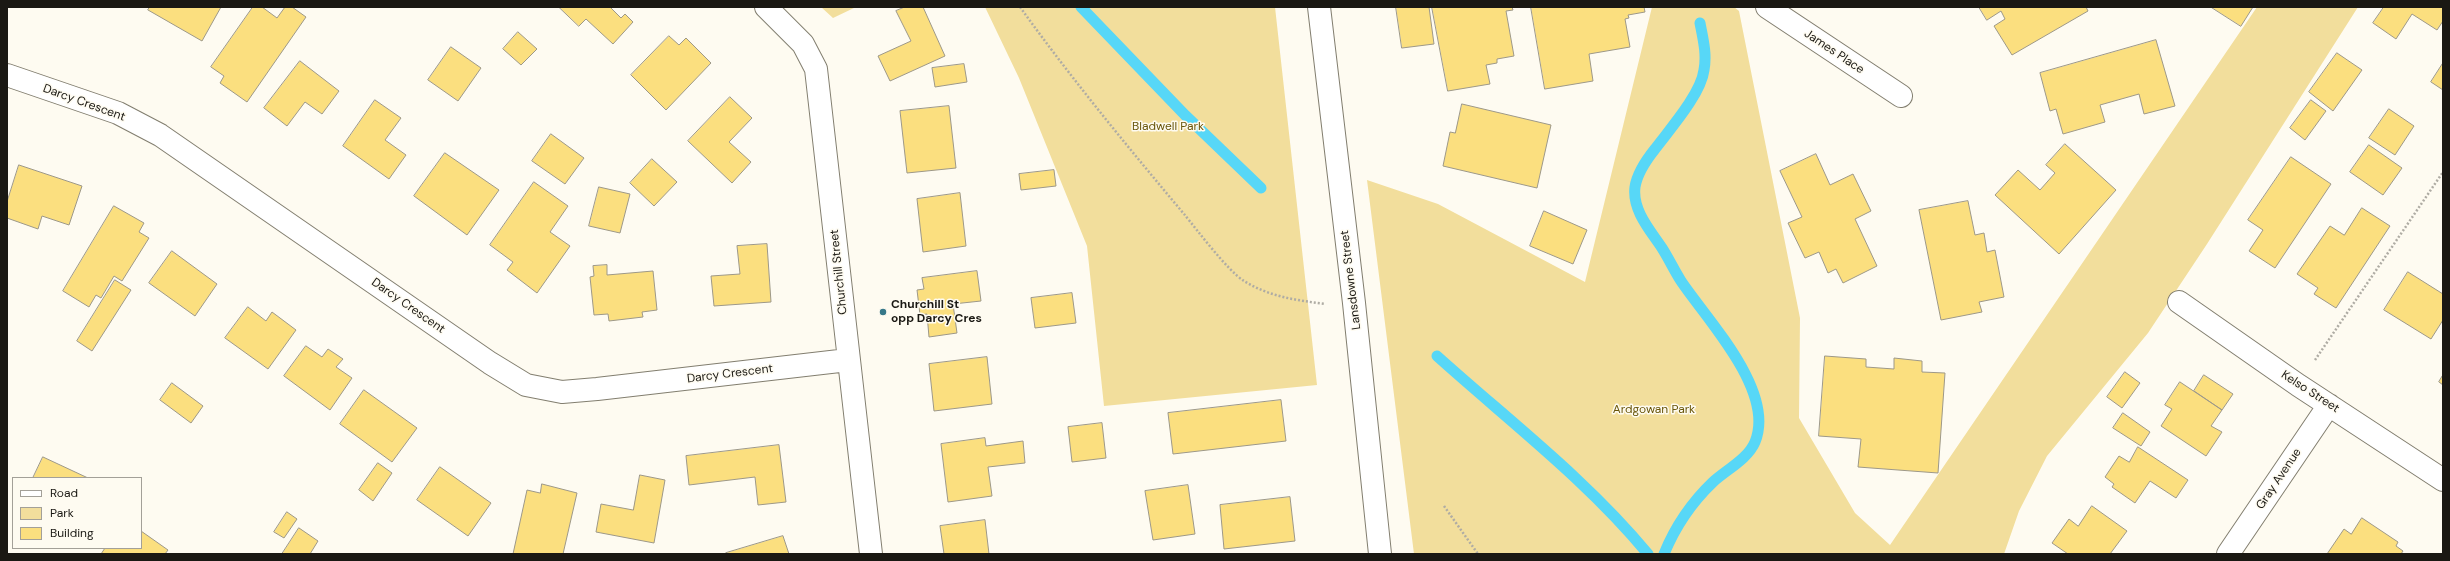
<!DOCTYPE html>
<html>
<head>
<meta charset="utf-8">
<style>
	body { margin:0 }
	#map { position:relative; width:2450px; height:561px; overflow:hidden; background:#fefbf1; font-family:"DM Sans",sans-serif }
	canvas { display:block }
	.frame { position:absolute; inset:0; border:8px solid #1a1813; pointer-events:none }
	.legend { position:absolute; left:12px; top:477px; width:130px; height:72px; box-sizing:border-box; background:#fefbf1; border:1px solid #a3a098; margin:0; padding:5px 7px; list-style:none; font-size:12px; color:#1a1813 }
	.legend li { display:flex; align-items:center; gap:8px; height:20px }
	.legend b { width:20px; border:1px solid #a3a098 }
</style>
</head>
<body>
<div id="map">
<canvas width="2450" height="561"></canvas>
<div class="frame"></div>
<ul class="legend">
<li><b style="height:5px;background:#fff"></b>Road</li>
<li><b style="height:11px;background:#f2de9c"></b>Park</li>
<li><b style="height:11px;background:#fbdf7f"></b>Building</li>
</ul>
</div>
<script>
const ctx = document.querySelector('canvas').getContext('2d');
ctx.lineJoin = 'round';
function fillPath(path, color) { ctx.fillStyle = color; ctx.fill(path, 'evenodd'); }
function trace(path, color, width, dash) { ctx.strokeStyle = color; ctx.lineWidth = width; ctx.lineCap = dash ? 'butt' : 'round'; ctx.setLineDash(dash || []); ctx.stroke(path); }
function write(font, color, halo, rows, align = 'center') {
  ctx.font = font + ' "DM Sans",sans-serif'; ctx.lineWidth = 3; ctx.setLineDash([]); ctx.textBaseline = 'middle'; ctx.strokeStyle = halo; ctx.fillStyle = color; for (const [text, x, y, turn = 0] of rows) {
    ctx.save(); ctx.translate(x, y); ctx.rotate((+turn || 0) * Math.PI / 180); ctx.textAlign = isNaN(turn) ? turn : align; if (halo) ctx.strokeText(text, 0, 0); ctx.fillText(text, 0, 0); ctx.restore();
  }
}
fillPath(new Path2D(`
	M821,7H856L833,18Z
	M985,7H1275L1317,385L1104,406L1087,246L1019,78Z
	M1652,7H1734L1739,11L1800,318L1799,418L1855,513L1890,545L2257,7H2358L2207,244L2148,333L2047,456L2019,511L2004,554H1414L1367,180L1438,204L1585,282Z`), '#f2de9c');
trace(new Path2D(`
	M1081,7L1185,115L1261,188
	M1437,356C1508,420 1587,480 1648,554
	M1664,554C1675,527 1691,503 1713,482C1726,470 1748,459 1755,442C1776,391 1707,320 1681,281C1674,270 1669,259 1662,248C1650,230 1632,210 1635,187C1637,174 1647,159 1655,149C1670,129 1701,94 1704,70C1707,54 1703,39 1700,23`), '#57d7f7', 11);
const building = new Path2D(`
	M150,7H221L202,41L148,10Z
	M253,7H262L277,18L285,7H292L306,17L247,102L220,83L224,76L211,67Z
	M559,7H610L621,18L625,14L633,22L613,44L586,19L579,26Z
	M905,7H923L945,56L890,81L878,56L911,41L896,11Z
	M1396,7H1429L1434,44L1402,48Z
	M1432,7H1512L1513,10L1506,11L1514,56L1497,59V63L1486,65L1490,84L1448,91Z
	M1531,7H1644L1645,12L1628,15L1629,18L1625,19L1630,47L1589,54L1593,81L1545,89Z
	M1979,7H2086L2088,11L2012,55L1994,26L2005,19L2001,11L1987,20Z
	M2211,7H2253L2241,26Z
	M2384,7H2443V21L2437,30L2412,14L2396,39L2373,23Z
	M518,32L537,49L521,65L503,49Z
	M669,36L679,45L686,38L711,63L666,110L631,75Z
	M2156,40L2175,106L2144,114L2139,94L2100,105L2105,122L2063,134L2056,109L2050,111L2040,73Z
	M451,47L481,68L458,101L428,80Z
	M2337,53L2362,70L2333,111L2309,92Z
	M300,61L339,91L322,114L305,102L287,126L264,108Z
	M2443,63V90L2431,82Z
	M964,64L967,82L935,87L932,68Z
	M730,97L752,118L729,142L751,162L732,183L688,141Z
	M375,100L401,118L385,140L406,155L389,179L343,146Z
	M2311,100L2326,111L2305,140L2290,128Z
	M1462,104L1551,125L1537,188L1443,166L1450,132L1455,133Z
	M949,106L956,168L907,173L900,111Z
	M2389,109L2414,126L2395,155L2369,138Z
	M551,134L584,158L565,184L532,161Z
	M2065,144L2116,190L2059,254L1995,195L2018,170L2040,190L2055,173L2046,165Z
	M2369,145L2402,168L2383,195L2350,172Z
	M445,153L499,190L467,235L414,196Z
	M1816,154L1830,185L1853,174L1871,211L1855,219L1877,266L1843,283L1836,269L1828,273L1819,252L1805,258L1788,223L1802,217L1780,171Z
	M2291,157L2331,184L2275,268L2249,251L2263,230L2248,220Z
	M652,159L677,182L654,206L630,183Z
	M19,165L82,186L69,225L42,216L38,229L7,218V202Z
	M1054,170L1056,186L1021,190L1019,174Z
	M534,182L568,206L550,232L570,246L537,293L507,270L513,262L490,245Z
	M599,187L630,194L620,233L589,226Z
	M960,193L966,246L923,252L917,199Z
	M1968,201L1975,235L1984,233L1987,252L1995,250L2004,297L1979,302L1982,312L1941,320L1919,210Z
	M114,206L144,223L139,232L149,238L122,281L114,276L101,298L96,295L89,307L63,291Z
	M2362,208L2390,226L2336,308L2314,294L2318,288L2297,274L2330,226L2344,235Z
	M1544,211L1587,230L1573,264L1530,246Z
	M767,244L771,302L714,306L711,276L740,274L737,246Z
	M172,251L217,284L195,316L149,283Z
	M607,265V275L653,271L657,310L642,312L643,317L609,321L608,314L594,315L590,277L594,276L593,266Z
	M977,271L981,301L953,304L957,333L929,337L927,314L920,315L917,290L924,289L922,278Z
	M2408,272L2443,294V320L2431,339L2384,310Z
	M115,280L131,290L92,351L77,341Z
	M1072,293L1076,323L1035,328L1031,298Z
	M248,307L266,321L272,312L296,330L268,369L225,338Z
	M306,346L322,357L328,349L343,359L336,367L352,378L330,410L284,376Z
	M1825,356L1866,359V367L1894,369V358L1922,361V372L1945,373L1938,473L1858,467L1861,439L1819,436Z
	M987,357L992,404L934,411L929,364Z
	M2125,372L2140,383L2122,408L2107,397Z
	M2204,375L2233,394L2222,410L2194,391Z
	M2443,375V385L2439,382Z
	M2180,382L2222,410L2211,426L2222,432L2206,456L2161,426L2172,409L2165,405Z
	M172,383L203,406L191,423L160,400Z
	M364,390L417,428L392,462L340,424Z
	M1281,400L1286,441L1173,454L1168,413Z
	M2123,413L2150,432L2141,446L2113,428Z
	M1102,423L1106,458L1072,462L1068,427Z
	M985,438L986,446L1023,441L1025,463L988,467L992,496L948,502L941,444Z
	M779,445L786,502L758,505L755,477L689,485L686,456Z
	M2138,447L2188,480L2176,498L2150,481L2135,503L2112,487L2114,484L2105,477L2119,456L2129,462Z
	M43,457L88,478H33Z
	M378,463L392,473L373,501L359,490Z
	M440,467L491,503L468,536L417,500Z
	M640,475L665,480L654,543L596,532L601,504L633,510Z
	M542,484L577,493L563,554H513L527,490L540,493Z
	M1188,485L1195,534L1153,540L1145,491Z
	M1290,497L1295,541L1224,549L1220,505Z
	M2092,506L2127,531L2110,554H2068L2052,543L2069,519L2078,526Z
	M287,512L297,519L284,538L274,532Z
	M2362,518L2398,542L2396,546L2403,551L2401,554H2327L2344,529L2351,534Z
	M985,520L989,554H944L940,526Z
	M299,528L318,541L310,554H282Z
	M141,531L168,550L165,554H101L105,548H141Z
	M783,536L789,554H727L726,553Z`);
fillPath(building, '#fbdf7f');
trace(building, '#9d9888', 1);
const street = new Path2D(`
	M766,7L803,44L816,69L871,554
	M1319,7L1354,303L1380,554
	M1767,7L1901,96
	M7,75L118,113L160,135L490,363L526,385L562,392L597,389L848,360
	M2179,302L2298,385L2443,480
	M2228,554L2329,405`);
trace(street, '#827e6f', 24);
trace(new Path2D(`
	M1020,7C1071,78 1127,146 1184,214C1198,231 1227,270 1244,281C1270,297 1296,300 1325,304
	M2315,360L2443,172
	M1444,506L1478,554`), '#afaca4', 2.5, [2, 2]);
trace(street, '#fff', 22);
for (const [x, y, r, color] of [
	[883,312,4,"#367889"]
]) { const dot = new Path2D(); dot.arc(x, y, r, 0, 2 * Math.PI); ctx.fillStyle = color; ctx.fill(dot); trace(dot, '#fefbf1', 1.5); }
write('12px', '#1a1813', '#fefbf1', [
	["James Place",1834,52,34],
	["Darcy Crescent",84,103,20],
	["Churchill Street",839,272,-96],
	["Lansdowne Street",1351,280,-97],
	["Darcy Crescent",408,306,35],
	["Darcy Crescent",730,374,-7],
	["Kelso Street",2310,392,33],
	["Gray Avenue",2279,479,-56]
]);
write('12px', '#69560a', '#fefbf1', [
	["Bladwell Park",1168,127],
	["Ardgowan Park",1654,410]
]);
write('bold 12px', '#1a1813', '#fefbf1', [
	["Churchill St",891,305],
	["opp Darcy Cres",891,319]
], 'left');
</script>
</body>
</html>
